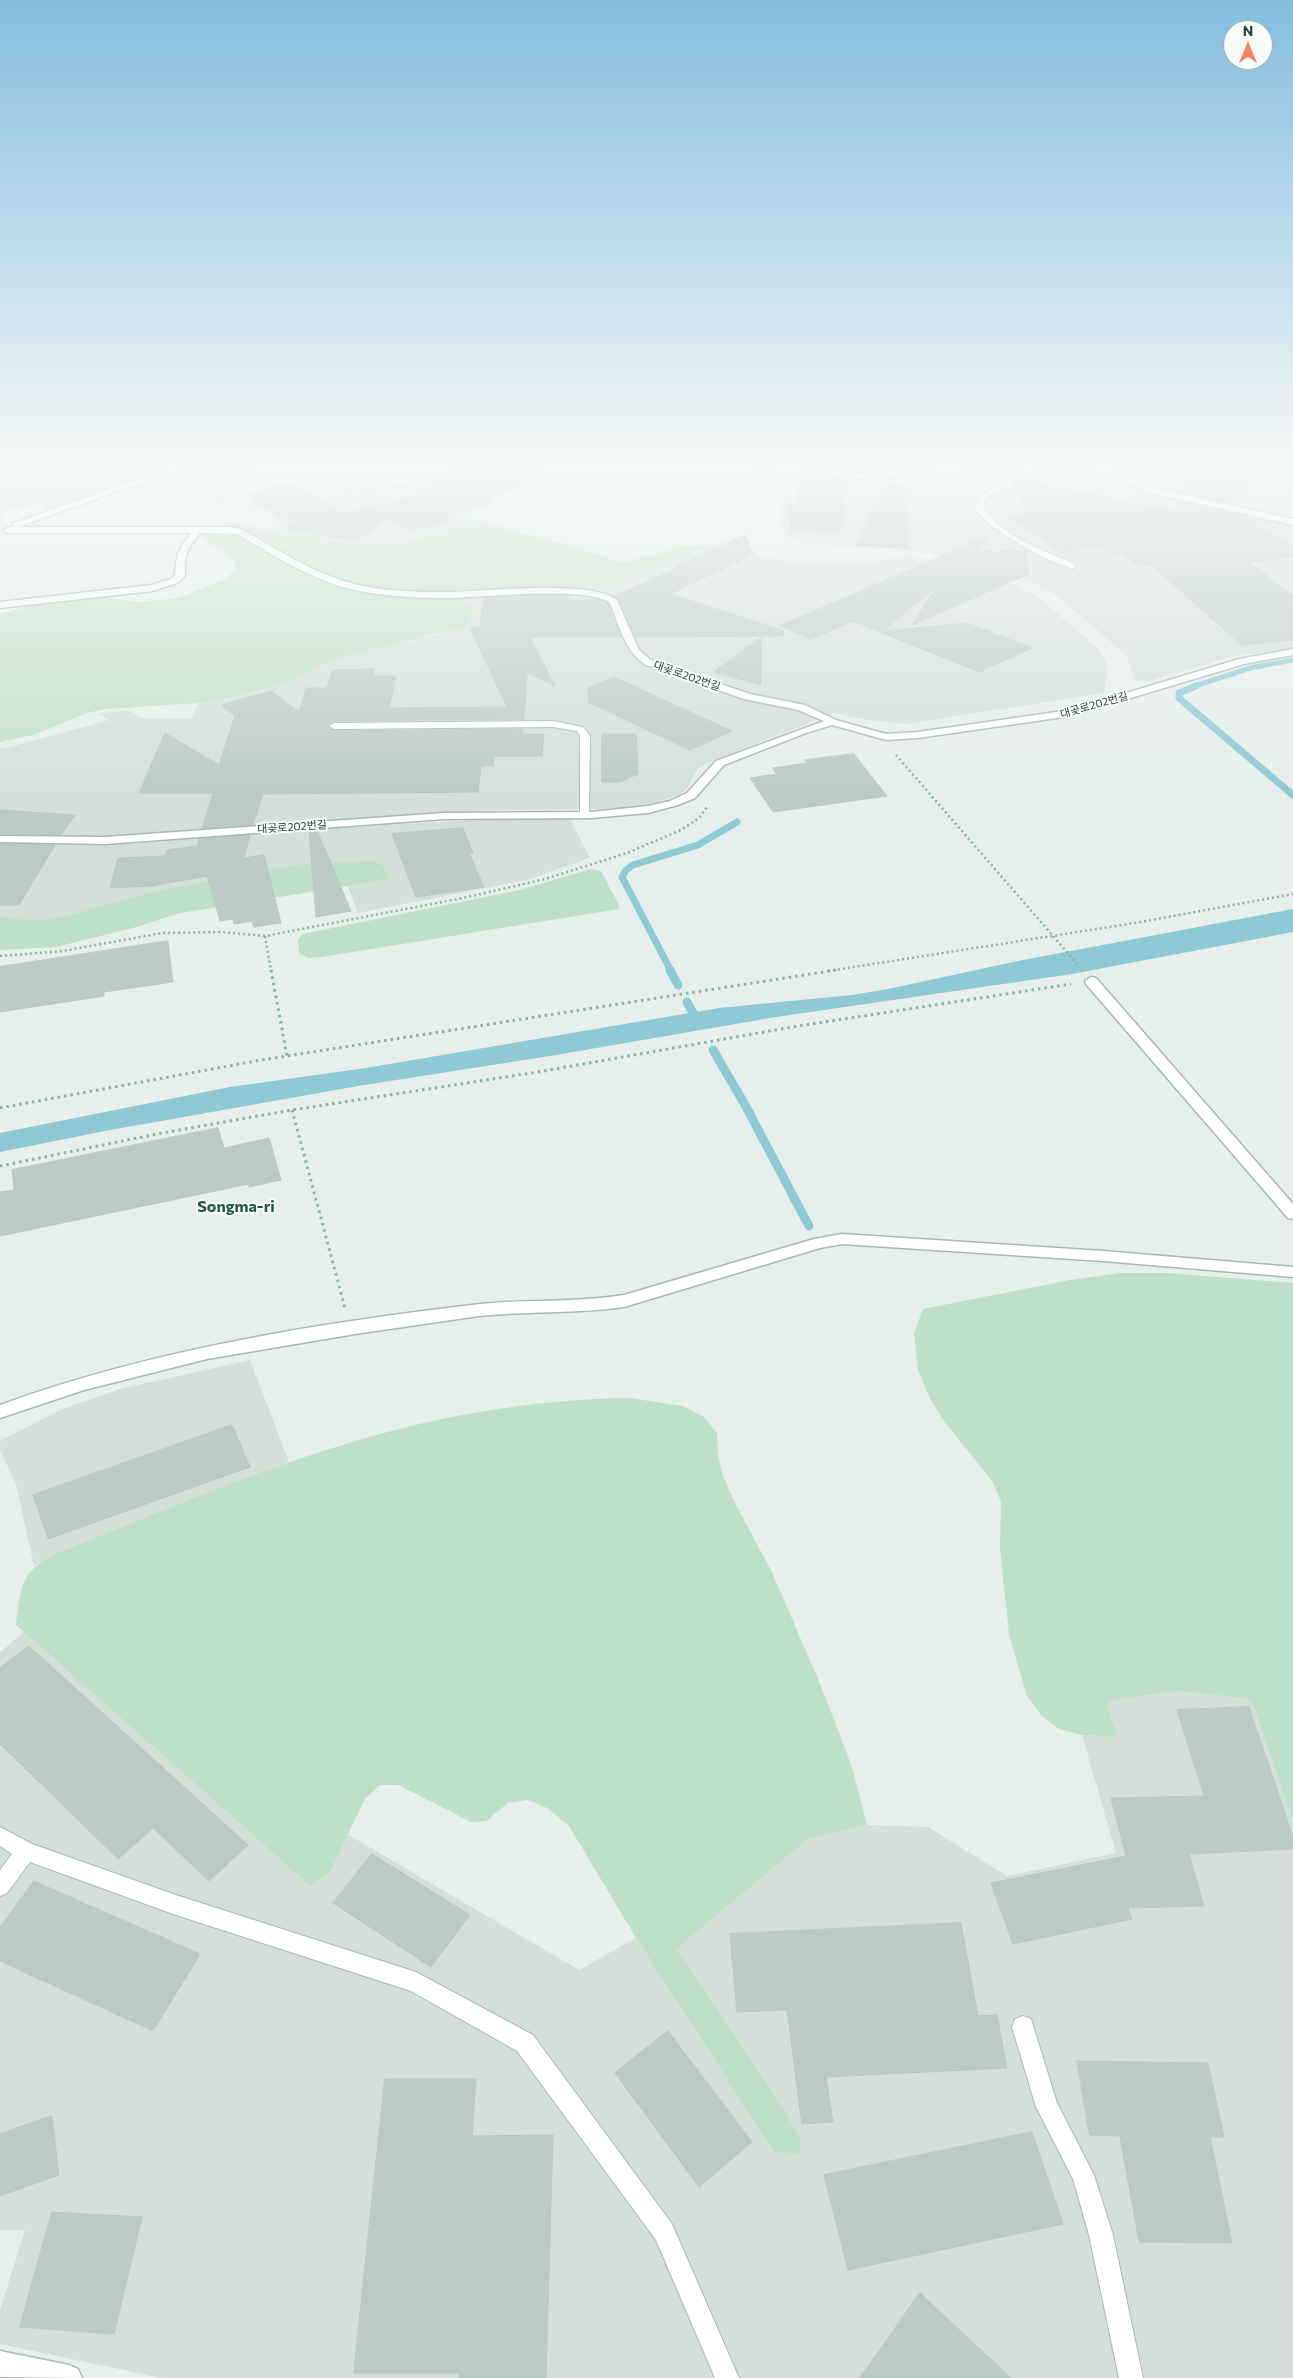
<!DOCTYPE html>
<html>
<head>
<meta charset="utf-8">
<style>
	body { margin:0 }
	#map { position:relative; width:1293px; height:2378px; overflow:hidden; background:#e6efeb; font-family:Commissioner,sans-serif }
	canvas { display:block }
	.north { position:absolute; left:1223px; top:20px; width:50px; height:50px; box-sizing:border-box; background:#f7fbf9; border:1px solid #a3b1ad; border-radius:50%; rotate:0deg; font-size:14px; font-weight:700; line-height:20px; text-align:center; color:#24423a }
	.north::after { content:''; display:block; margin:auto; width:18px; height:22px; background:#f4845f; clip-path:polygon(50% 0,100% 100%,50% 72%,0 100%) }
</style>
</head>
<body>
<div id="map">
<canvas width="1293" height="2378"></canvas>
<div class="north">N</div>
</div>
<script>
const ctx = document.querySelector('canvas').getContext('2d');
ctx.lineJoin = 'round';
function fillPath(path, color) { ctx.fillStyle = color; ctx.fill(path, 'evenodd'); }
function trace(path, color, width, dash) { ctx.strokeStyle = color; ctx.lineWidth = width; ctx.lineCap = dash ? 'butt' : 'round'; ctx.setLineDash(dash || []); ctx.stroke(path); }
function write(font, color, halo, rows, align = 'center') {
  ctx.font = font + ' Commissioner,"Noto Sans KR",sans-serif'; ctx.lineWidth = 4; ctx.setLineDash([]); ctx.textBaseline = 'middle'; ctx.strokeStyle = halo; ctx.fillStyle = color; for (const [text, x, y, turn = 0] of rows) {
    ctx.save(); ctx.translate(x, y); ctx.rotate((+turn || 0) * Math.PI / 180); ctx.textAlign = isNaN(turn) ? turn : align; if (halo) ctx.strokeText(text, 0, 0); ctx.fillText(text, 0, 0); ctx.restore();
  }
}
fillPath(new Path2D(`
	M0,464H81L0,476Z
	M195,464H258L240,490L228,501L219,502L210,496L195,493L130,487Z
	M434,464H544L538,476L522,491L510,489L468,518L433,536L422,539L354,545L302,538L275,533L272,529L275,512L270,510H250L248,508L254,490L293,482L342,477L350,476L354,486L379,483L436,471L439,468Z
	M730,464H1023L856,474Z
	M1083,464H1293V520L1253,510L1169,493Z
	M1056,467L1094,470L1166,497L1233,510L1293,525V649L1235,656L1148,681L1134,680L1127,656L1058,596L1022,578L960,558L941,555L898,549L808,544L789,537L782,527L781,504L794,493L799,478L802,474L866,478Z
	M709,545L791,562L871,564L891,558L909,556L937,561L1003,579L1031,593L1047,604L1102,653L1107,667L1104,693L906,724L867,720L835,713L714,760L701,766L694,774L688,787L680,795L641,806L608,809L488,810L432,813L118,836L70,837L0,835V748H7L109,720L98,713L130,711L142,718H192L198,703L235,697L281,684L333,660L439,634L452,593L483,590L606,588Z
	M512,818L570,819L590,858L527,880L358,913L348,886L391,879L382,864L151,892L65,916L45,920H28L0,916V843L45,845L130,844L313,829Z
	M250,1360L289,1462L50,1556L34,1566L16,1484L0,1450V1441L60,1410L120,1389Z
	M24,1632L310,1886L329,1874L347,1834L579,1970L636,1938L774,2152L800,2154V2136L726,2021L676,1949L808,1839L867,1825L928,1827L1007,1876L1116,1853L1082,1735L1118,1737L1106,1701L1176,1691L1251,1699L1293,1821V2378H162L0,2344V2310L25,2230H0V1652Z`), '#d4dfda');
fillPath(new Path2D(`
	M81,464H147L167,468L48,510L41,504L5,511L1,516L2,519H0V476Z
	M468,518L568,545L622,563L685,546L709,545L606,588L483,590L453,593L472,609L469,621L462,627L333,660L281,684L235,697L198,703L105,709L87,713L33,735L0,742V614L25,607L86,598L103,597L138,602L178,598L226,579L236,568C232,548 211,551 202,537L205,531L226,523L238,522L263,530L354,545L422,539L433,536Z
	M371,861L382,864L391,879L180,913L133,928L56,947L0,950V916L28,920H45L65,916L151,892L297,865Z
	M591,869L601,871L619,905V909L322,957L309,958L299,953L298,940L303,934L520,890Z
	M1120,1273H1168L1293,1283V1821L1251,1699L1176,1691L1106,1701L1118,1737L1082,1735L1059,1729L1042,1716L1027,1696L1009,1635L1000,1548L1001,1502L993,1482L946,1424L929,1397L918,1369L914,1333L923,1309L1070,1280Z
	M630,1398L683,1406L704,1417L717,1433L718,1455L723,1476L736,1505L771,1570L821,1686L852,1767L867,1825L808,1839L676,1949L726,2021L800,2136V2154L774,2152L636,1938L569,1826L547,1808L528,1800L508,1803L486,1821L471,1822L398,1785H380L365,1799L329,1874L310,1886L16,1625C21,1590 18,1576 50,1556C158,1513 267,1465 380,1434C460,1412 546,1399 630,1398Z`), '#bfe0c8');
fillPath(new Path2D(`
	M1293,909V932L1072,974L776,1017L550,1056L358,1086L105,1131L0,1152V1133L230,1087L366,1068L719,1008L852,995L888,989L1018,961Z`), '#8ec9d4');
trace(new Path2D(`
	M1192,687L1250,668L1293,660`), '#8ec9d4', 5);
trace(new Path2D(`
	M1196,686L1179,693V698L1293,795
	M671,971L622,877L626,870L633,865L698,845L737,822`), '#8ec9d4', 7);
trace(new Path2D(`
	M670,970L678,985
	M687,1002L698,1022
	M713,1050L744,1103L809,1226`), '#8ec9d4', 9);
const building = new Path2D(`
	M470,464H550L490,503L445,515L454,520L411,531L388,518L358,541L285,529L297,521L282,518L246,495L292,484L344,514L418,496Z
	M1191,464H1250L1260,478L1226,500L1232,504L1181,492Z
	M1019,479L1174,512L1178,501L1265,522L1251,524L1293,546V557L1249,562L1293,596V640L1242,645L1151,565L1141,567L1121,554L1113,555L1099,546L1061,553L1010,518L1027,515L1011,484Z
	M802,481L846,483L842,531L791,530L788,506H796Z
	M887,484L904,486L909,548L856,546Z
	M745,535L754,554L670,594L784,631L783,636L635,637L619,599L614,597Z
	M984,538L987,543L978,550L1000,553L999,551L1026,552L1029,574L912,625L938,585L883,631L967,623L1032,648L979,672L853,621L809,640L810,638L780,626Z
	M517,596H568L569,600H599L609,604L621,637H530L555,686L527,673L524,719L334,721L327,725L334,731L523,729V734H544L542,756H494L493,766H481L478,792L263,794L253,825L202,828L213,793H139L165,733L219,765L235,716L221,705L271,691L299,712L306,688H327L333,670L374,669L373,676H396L389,708L507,707L470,628L480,627L484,598Z
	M761,638V685L714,672Z
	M614,677L677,706L732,731L690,750L588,702V688Z
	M602,734H636L638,774L620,782H602Z
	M854,754L887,796L773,812L750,778L777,774L772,768L807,763L805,760Z
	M0,810L75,815L61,835L0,834Z
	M463,828L473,853H469L484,887L416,897L392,834Z
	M317,830L351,911L316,917L309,831Z
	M250,835L244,858L264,855L281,923L254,927L252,921L234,924L233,919L220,921L207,876L151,886L110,888L118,858L165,856L167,850L197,846L199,839Z
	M0,844L55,845L19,905H0Z
	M168,941L173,982L104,992V996L0,1012V967Z
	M218,1128L224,1148L269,1138L281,1180L249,1187V1184L0,1236V1192L14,1190L12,1170Z
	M232,1425L250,1467L48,1539L33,1495Z
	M29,1646L248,1845L209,1881L153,1828L118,1859L0,1744V1668Z
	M1249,1707L1293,1837V1849L1189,1854L1204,1906L1128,1908L1132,1919L1013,1944L991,1883L1126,1856L1111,1798L1204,1796L1177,1710Z
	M372,1854L470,1915L431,1967L333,1903Z
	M34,1881L200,1954L153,2031L0,1961V1928Z
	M961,1923L978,2016L997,2015L1007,2068L826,2077L833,2122L802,2124L787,2010L737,2012L730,1934Z
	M668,2031L752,2142L699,2187L615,2073Z
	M1077,2061L1208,2063L1224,2137H1210L1232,2243L1139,2242L1120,2136L1090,2135Z
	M385,2079H476L472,2136L553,2135L546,2378H459V2373H354Z
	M52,2116L59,2175L0,2196V2134Z
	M1032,2132L1063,2224L848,2270L824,2175Z
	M52,2212L142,2217L114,2334L20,2327Z
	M920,2293L1011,2378H860Z`);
fillPath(building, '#bbcac4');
trace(building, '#b8c9c2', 1);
const service = new Path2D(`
	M455,464H465L416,481L352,490L348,488L415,477Z
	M1030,464H1036L1038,466L992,493L984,501V509C1005,537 1044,551 1075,564V568C1059,570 981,525 976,509C975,503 978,499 981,495L1026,468Z
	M553,721L583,727L590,736L589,816H581L580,814V736L577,731L553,727L334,729L329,726L334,723Z
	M0,1827L32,1844L176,1895L416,1972L533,2035L672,2224L739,2378H715L656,2240L517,2051L411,1991L176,1915L30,1862L7,1893L0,1896V1870L12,1854L0,1846Z
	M1023,2016L1031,2019L1057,2103L1094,2175L1113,2235L1143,2378H1119L1089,2235L1073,2179L1036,2107L1012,2027L1015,2019Z`);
const minor = new Path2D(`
	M181,464H192L18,527H231L243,530C281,552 319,577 363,586C392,592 423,592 453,592C489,591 592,580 617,600L639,650L652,661L750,694L805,705L836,720L886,734L918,732L1070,710L1239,659L1293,649V655L1244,664L1071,716L918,738L886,740L832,725L806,733L724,765L695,798L678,805L648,813L591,818L444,819L105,844L0,842V836L105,837L444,813L591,812L648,806L670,801L687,793L716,761L824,721L798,710L744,699L646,665C625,652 619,625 610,603C589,586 484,597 452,598C423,598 393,597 365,592C317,584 278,558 237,534L200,533C187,549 184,554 185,576L177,583L152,591L0,608V602L151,585L171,579L175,575C176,554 179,549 191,533H7L3,530L7,527H16L13,525L14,523Z
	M706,464H737L863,474L1006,464H1086L1103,466L1157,489L1293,519V525L1151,493L1098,470L1085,468H1007L863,478L710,466Z
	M1091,977L1096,978L1293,1204V1219L1288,1218L1086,984L1085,981Z
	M842,1234L1103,1251L1293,1267V1277L1103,1261L842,1244L820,1248L624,1307C576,1314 527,1311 479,1316L355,1334L207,1359L84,1390L0,1418V1405C154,1349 318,1323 480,1304C528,1299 576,1303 624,1295L814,1239Z
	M0,2351L69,2365L78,2369L82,2378L0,2377Z`);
trace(service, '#a8b8b2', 2);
trace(minor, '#a8b8b2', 3);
trace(new Path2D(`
	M896,755L1080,967
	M265,936L271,971
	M0,956L63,951L162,933L221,932L265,936L463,898L545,879L627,853L681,830L699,818L707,807
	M828,971L1135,923L1293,894`), '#86b3a5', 2.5, [2, 3]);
trace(new Path2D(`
	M271,970L287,1056
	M0,1108L261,1060L836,970
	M292,1110L345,1308
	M0,1166L162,1133L292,1110L538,1072L798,1026L1071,984`), '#86b3a5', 3, [2.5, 4]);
fillPath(service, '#fff');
fillPath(minor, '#fff');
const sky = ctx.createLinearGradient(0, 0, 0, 797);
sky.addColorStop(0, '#84bce0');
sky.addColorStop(0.58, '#f4f8f6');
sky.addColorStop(1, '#f4f8f600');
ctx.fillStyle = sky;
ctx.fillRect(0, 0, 1293, 797);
write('11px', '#24423a', '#f7fbf9', [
	["대곶로202번길",687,676,19],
	["대곶로202번길",1094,705,-16],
	["대곶로202번길",292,827,-4]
]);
write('bold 16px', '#1f5548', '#f7fbf9', [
	["Songma-ri",236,1207]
]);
</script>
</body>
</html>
